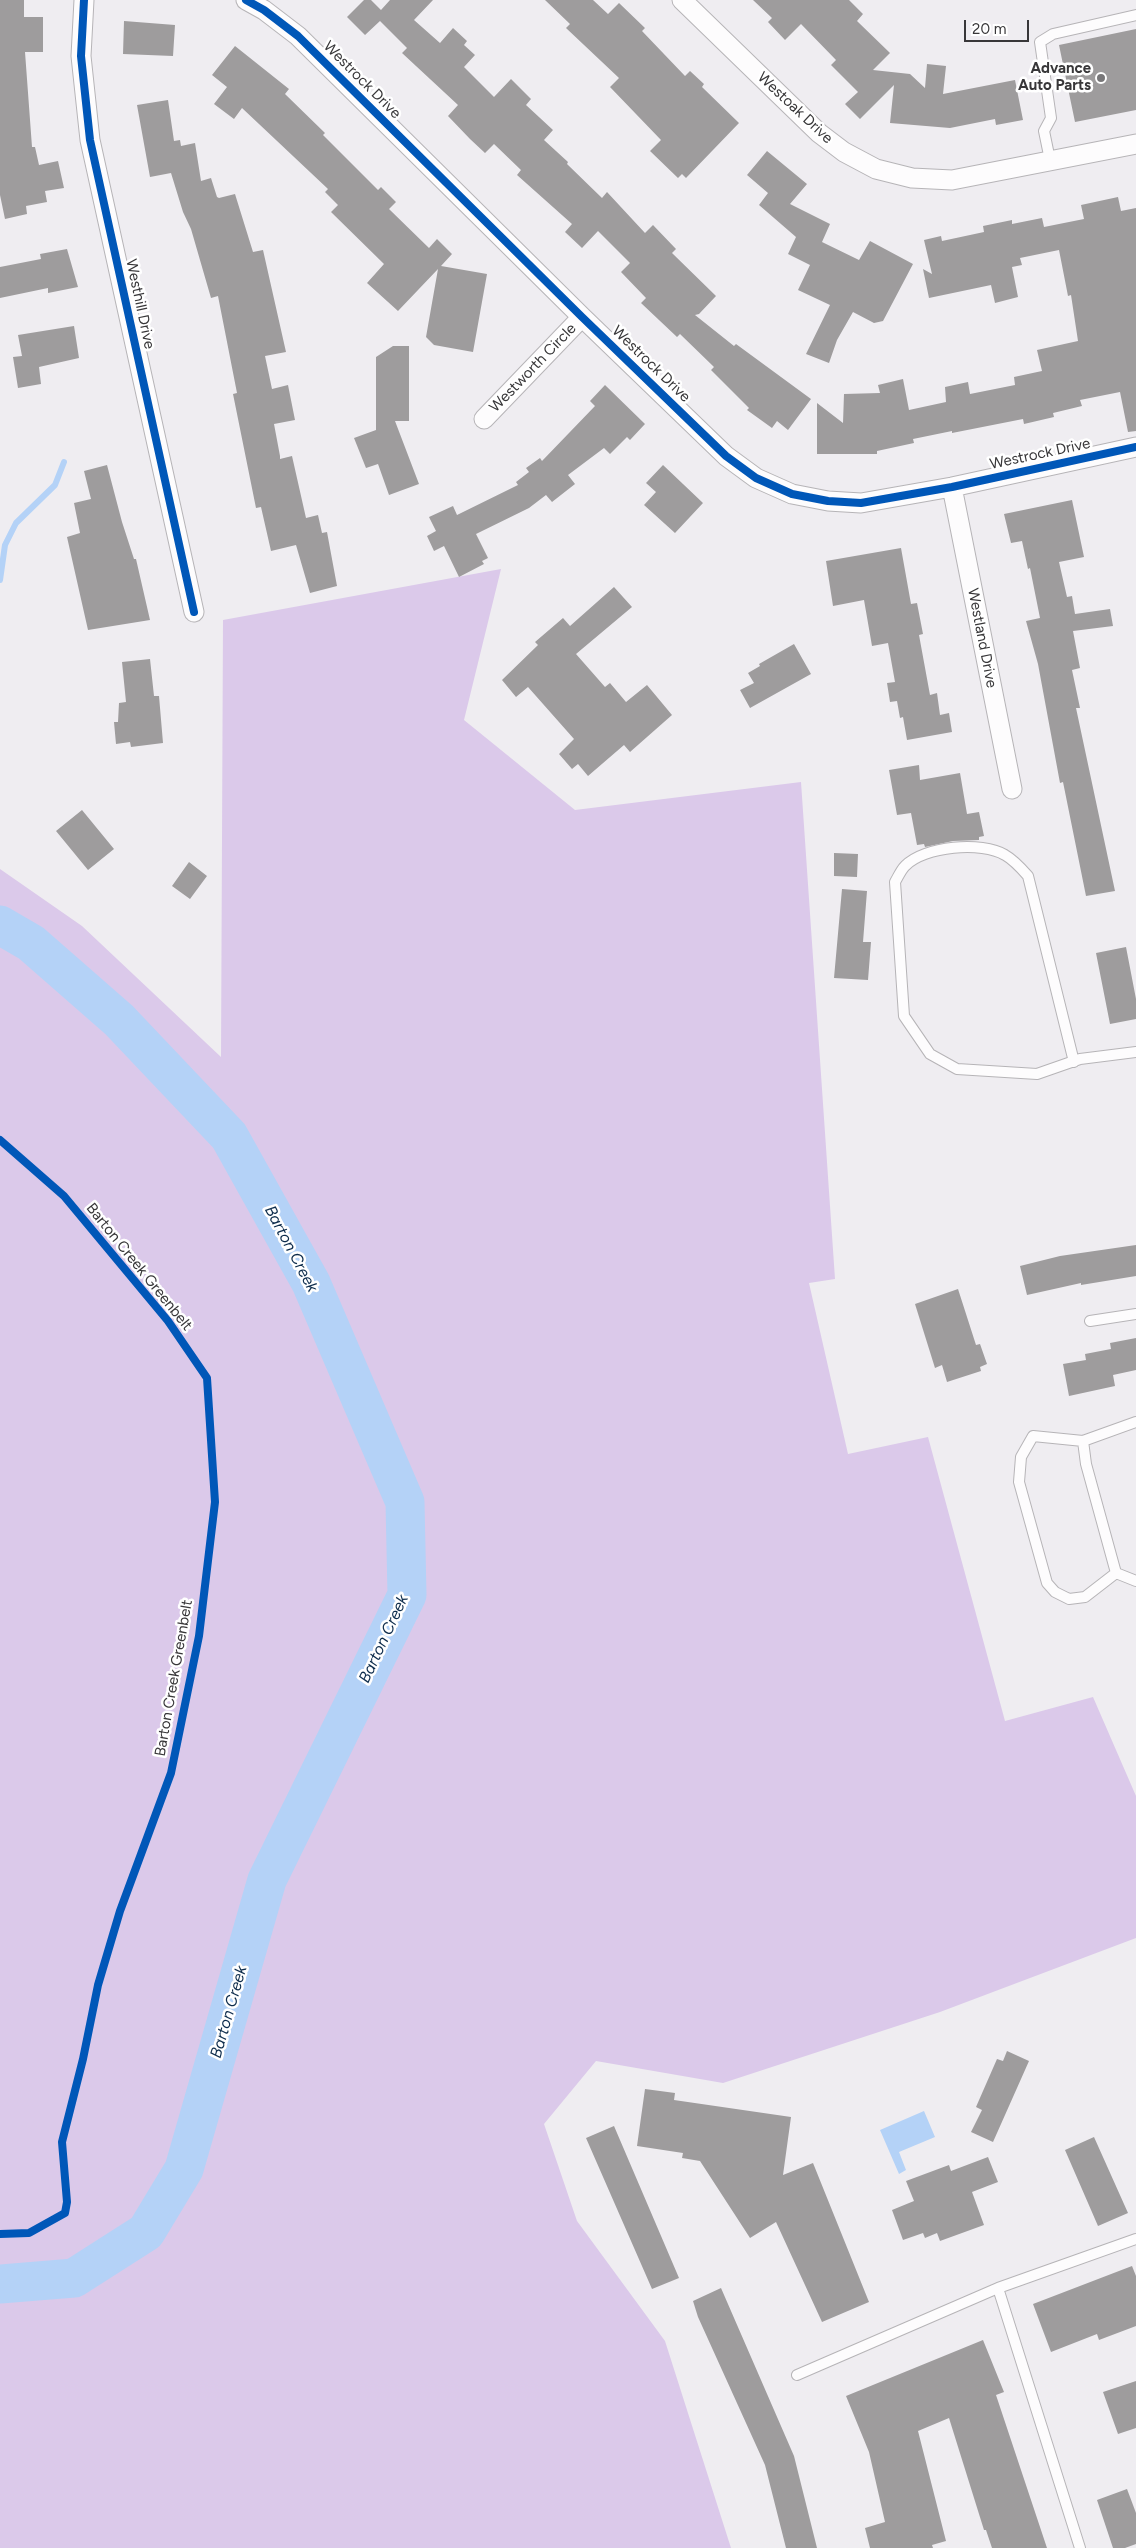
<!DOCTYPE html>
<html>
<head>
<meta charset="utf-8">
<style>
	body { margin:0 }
	#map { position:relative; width:1136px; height:2548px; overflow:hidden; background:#efedf1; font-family:Figtree,sans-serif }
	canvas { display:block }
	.scale { position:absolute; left:964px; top:20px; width:65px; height:22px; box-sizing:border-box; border:2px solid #383739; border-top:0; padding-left:6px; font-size:15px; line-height:18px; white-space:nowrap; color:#383739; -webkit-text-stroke:4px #fff; paint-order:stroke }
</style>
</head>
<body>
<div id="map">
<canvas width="1136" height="2548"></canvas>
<div class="scale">20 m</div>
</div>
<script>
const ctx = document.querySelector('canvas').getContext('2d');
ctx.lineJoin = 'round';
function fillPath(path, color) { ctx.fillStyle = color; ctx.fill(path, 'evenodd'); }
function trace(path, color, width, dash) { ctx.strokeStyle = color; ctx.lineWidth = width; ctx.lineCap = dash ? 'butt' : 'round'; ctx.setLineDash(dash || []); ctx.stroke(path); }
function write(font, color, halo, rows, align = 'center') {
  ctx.font = font + ' Figtree,sans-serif'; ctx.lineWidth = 5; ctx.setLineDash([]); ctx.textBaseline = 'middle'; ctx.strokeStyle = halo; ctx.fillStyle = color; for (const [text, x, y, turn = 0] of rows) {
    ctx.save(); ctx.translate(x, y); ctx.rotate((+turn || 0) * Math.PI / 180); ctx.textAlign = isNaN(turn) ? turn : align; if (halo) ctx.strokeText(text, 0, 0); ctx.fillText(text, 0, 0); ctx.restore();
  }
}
fillPath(new Path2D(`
	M501,569L464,720L575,810L801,782L835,1279L809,1283L848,1454L928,1437L1005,1721L1093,1697L1136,1796V1938L940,2012L723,2083L596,2061L544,2124L577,2221L665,2341L731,2548H0V869L82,926L221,1057L223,620Z`), '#dbc9ea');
fillPath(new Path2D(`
	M924,2111L935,2137L899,2152L906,2170L899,2174L880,2130Z`), '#b4d2f7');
trace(new Path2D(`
	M0,580L5,545L16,523L55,485L64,462`), '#b4d2f7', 6);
trace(new Path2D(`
	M0,925L31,943L119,1020L229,1136L311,1283L405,1502L407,1595L267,1880L184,2169L146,2232L74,2278L0,2284`), '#b4d2f7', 39);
fillPath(new Path2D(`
	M0,0H24V17H43V52H25L32,147H35L39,165L58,161L64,188L45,191L47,202L26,206L27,214L5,219L0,195Z
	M364,0H371L381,10L390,0H433L414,20L440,43L453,28L467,41L464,45L475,55L464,67L494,97L511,79L531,99L526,105L553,130L544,140L568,162L567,164L602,198L607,192L645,233L653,225L676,249L672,253L716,296L699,314L695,315L734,346L736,344L811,399L788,430L777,421L772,428L747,410L749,408L711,370L714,367L680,334L677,337L641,303L646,298L621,272L630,263L598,231L582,248L565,232L572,224L517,175L521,170L494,144L485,153L470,139L448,116L458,105L402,53L407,48L380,21L365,35L347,17Z
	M545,0H593L608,14L619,3L645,28L642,31L685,76L690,71L704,84L702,87L739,123L686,178L682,174L678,178L650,151L661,140L610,87L619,78L566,28L570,24Z
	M753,0H849L863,14L857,21L890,53L873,70L910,74L925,88L927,64L946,66L943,94L1015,80L1023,120L996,125L995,119L950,128L890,123L894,85L860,119L845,104L858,92L831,65L836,60L801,24L785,40L768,22L772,18Z
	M124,21L175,25L173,56L123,54Z
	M1136,29V110L1075,122L1059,45Z
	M235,46L289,89L285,94L325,133L323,135L378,190L381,187L396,202L389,209L429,248L437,239L452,254L441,266L487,274L473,352L434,345L426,337L438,269L398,311L367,283L384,264L331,212L338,205L325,192L328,189L242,108L234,119L214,104L227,87L212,75Z
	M168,100L174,141L180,140L181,146L195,143L201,181L211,178L217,197L219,198L235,194L253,252L263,250L286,352L265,356L272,389L288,385L295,420L274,424L280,456V459L292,456L306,518L318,515L322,533L327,532L337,586L310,593L296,545L271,551L261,507L256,508L233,394L237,393L218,296L211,298L191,229L183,212L171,173L150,177L137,105Z
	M767,151L807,184L790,204L830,224L822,242L859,260L870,241L913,264L883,321L874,323L853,312L837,340L829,363L806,354L830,305L798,290L810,265L788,254L796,237L759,205L768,193L747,175Z
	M1118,197L1121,211L1136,208V431L1128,432L1120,392L1080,400L1082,406L1053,413L1054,417L1024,424L1023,419L952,433V431L913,439L914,443L877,451V454H817V403L843,423L844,394L880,393L878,385L903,379L909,410L946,402L945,387L968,382L970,394L1015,385L1014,377L1042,371L1037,350L1078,341L1071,295L1068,296L1059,250L1020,258L1022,265L1012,267L1018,297L995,303L991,285L929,298L923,269L932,274L924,240L941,236L942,241L984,232L983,226L1012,220V224L1042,218L1044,227L1084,219L1081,205Z
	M67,249L78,287L48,293V288L0,298V267L41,259L40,254Z
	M74,326L79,358L39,367L41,384L18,388L13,357L22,356L18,335Z
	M393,346H409V421H395L419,484L389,495L378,464L366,468L354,438L376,430V357Z
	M605,385L645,424L630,440L627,437L610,454L604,448L568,475L575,484L552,502L546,495L529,508L476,534L488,558L482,561L484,564L459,577L444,546L434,551L427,536L436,531L429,517L453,506L457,515L518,485L516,482L529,472L526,468L540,458L542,461L595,406L590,401Z
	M107,465L122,522L134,559H136L150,620L88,630L67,537L80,533L74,503L91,499L84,471Z
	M663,465L703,503L675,533L644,505L656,492L646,483Z
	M1072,500L1084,557L1059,562L1067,597L1072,596L1075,614L1110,609L1113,626L1073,631L1080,668L1072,670L1080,708H1076L1115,891L1086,896L1063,782L1060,783L1038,664L1026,621L1040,618L1030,568L1028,569L1022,541L1011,543L1004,514Z
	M901,548L911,604L917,603L923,634L919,635L930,695L937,693L940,715L949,713L952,732L907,740L903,717L900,718L897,701L890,702L887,683L895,682L888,643L872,646L864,600L833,606L826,561Z
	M614,587L632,607L576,654L605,687L610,683L626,702L647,685L672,715L630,752L624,745L588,776L578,764L572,769L559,754L574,739L528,687L516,697L502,680L538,645L535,642L563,618L570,626Z
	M794,644L811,674L750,708L740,690L754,683L748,673L760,666L759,664Z
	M150,659L154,696H159L163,743L131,747L130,742L116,744L114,722H118L119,703L126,702L122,662Z
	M919,765L920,780L960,773L967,814L979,812L984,836L979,837V840L953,841L925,847L924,844L917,845L911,813L897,815L889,770Z
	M82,810L114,849L88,870L56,831Z
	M834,853L858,854L857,877L834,876Z
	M189,862L207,876L190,899L172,886Z
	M842,889L867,891L863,942H871L868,980L834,978Z
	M1126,947L1136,999V1019L1110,1024L1096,953Z
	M1136,1245V1276L1081,1285V1283L1027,1295L1020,1266L1060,1256Z
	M958,1289L976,1345L980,1344L987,1364L980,1367L981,1371L947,1382L942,1365L935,1368L915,1304Z
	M1136,1338V1370L1113,1375L1115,1386L1069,1396L1063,1364L1086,1360L1085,1354L1111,1349L1110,1343Z
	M1007,2051L1029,2061L993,2142L971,2132L982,2110L976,2107L997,2059L1003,2061Z
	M645,2089L675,2093L674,2100L791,2117L783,2175L813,2163L869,2302L822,2322L776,2222L750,2238L700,2161L682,2158L683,2153L637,2146Z
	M614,2126L679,2278L652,2289L586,2138Z
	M1094,2137L1128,2213L1098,2226L1065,2150Z
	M988,2157L998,2182L972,2192L984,2225L940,2241L937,2233L925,2238L923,2233L903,2240L892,2210L914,2201L906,2181L949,2165L951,2171Z
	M1132,2266L1136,2276V2326L1099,2340L1097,2334L1051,2352L1033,2304Z
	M721,2288L794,2456L817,2548H786L765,2465L698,2317L693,2301Z
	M983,2340L1004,2392L996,2395L1047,2548H992L986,2530H984L949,2418L918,2431L946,2541L932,2545L933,2548H870L865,2528L885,2522L869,2452L846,2396Z
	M1136,2381V2428L1118,2434L1103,2392Z
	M1127,2489L1136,2513V2544L1125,2548H1113L1097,2500Z`), '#9e9c9d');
const lane = new Path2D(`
	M1050,160L1044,131L1051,118L1040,42L1053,34L1136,15
	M1074,1062L1028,876C1021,868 1014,860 1005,855C982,841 924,846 905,866C901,870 898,877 895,882L904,1016L930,1054L957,1069L1037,1074L1080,1059L1136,1052
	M1090,1321L1136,1314
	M1136,1422L1083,1441L1086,1464L1116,1573L1136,1581
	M1083,1441L1033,1436L1021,1457L1019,1482L1047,1583L1055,1592L1069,1599L1085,1597L1116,1573
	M998,2288L1080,2548
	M797,2375L998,2288L1136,2239`);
const street = new Path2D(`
	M84,0L81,56L90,140L194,612
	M246,0L264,10L298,36L582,317L726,456L756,478L792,494L828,501L861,503L952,487L1136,447
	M682,0L819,133L844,152L876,169L912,178L952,180L1136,144
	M484,419L582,317
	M952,487L1012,789`);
trace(lane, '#b6b4b7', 12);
trace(street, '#b6b4b7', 21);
trace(lane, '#fdfcfd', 10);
trace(street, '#fdfcfd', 19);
trace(new Path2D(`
	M84,0L81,56L90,140L194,612
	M246,0L264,10L298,36L582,317L726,456L756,478L792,494L828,501L861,503L952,487L1136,447
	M0,1140L64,1196L168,1321L207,1378L215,1502L199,1636L171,1773L120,1911L98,1985L83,2059L62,2142L67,2202L65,2213L29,2233L0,2234`), '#0057b8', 8);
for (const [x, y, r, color] of [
	[1101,78,5,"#787779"]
]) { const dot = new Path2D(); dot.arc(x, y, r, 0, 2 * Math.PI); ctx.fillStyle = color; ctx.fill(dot); trace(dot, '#fff', 2); }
write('bold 15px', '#383739', '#fff', [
	["Advance",1091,69],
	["Auto Parts",1091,86]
], 'right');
write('15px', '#383739', '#fff', [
	["Westrock Drive",362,80,45],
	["Westoak Drive",795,108,43],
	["Westhill Drive",140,304,78],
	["Westrock Drive",651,364,44],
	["Westworth Circle",533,368,-46],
	["Westrock Drive",1040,454,-12],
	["Westland Drive",982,638,79],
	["Barton Creek Greenbelt",139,1267,51],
	["Barton Creek Greenbelt",174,1678,-80]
]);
write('italic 16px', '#0d2c4c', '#fff', [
	["Barton Creek",291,1249,62],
	["Barton Creek",384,1639,-65],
	["Barton Creek",229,2012,-74]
]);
</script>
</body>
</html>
